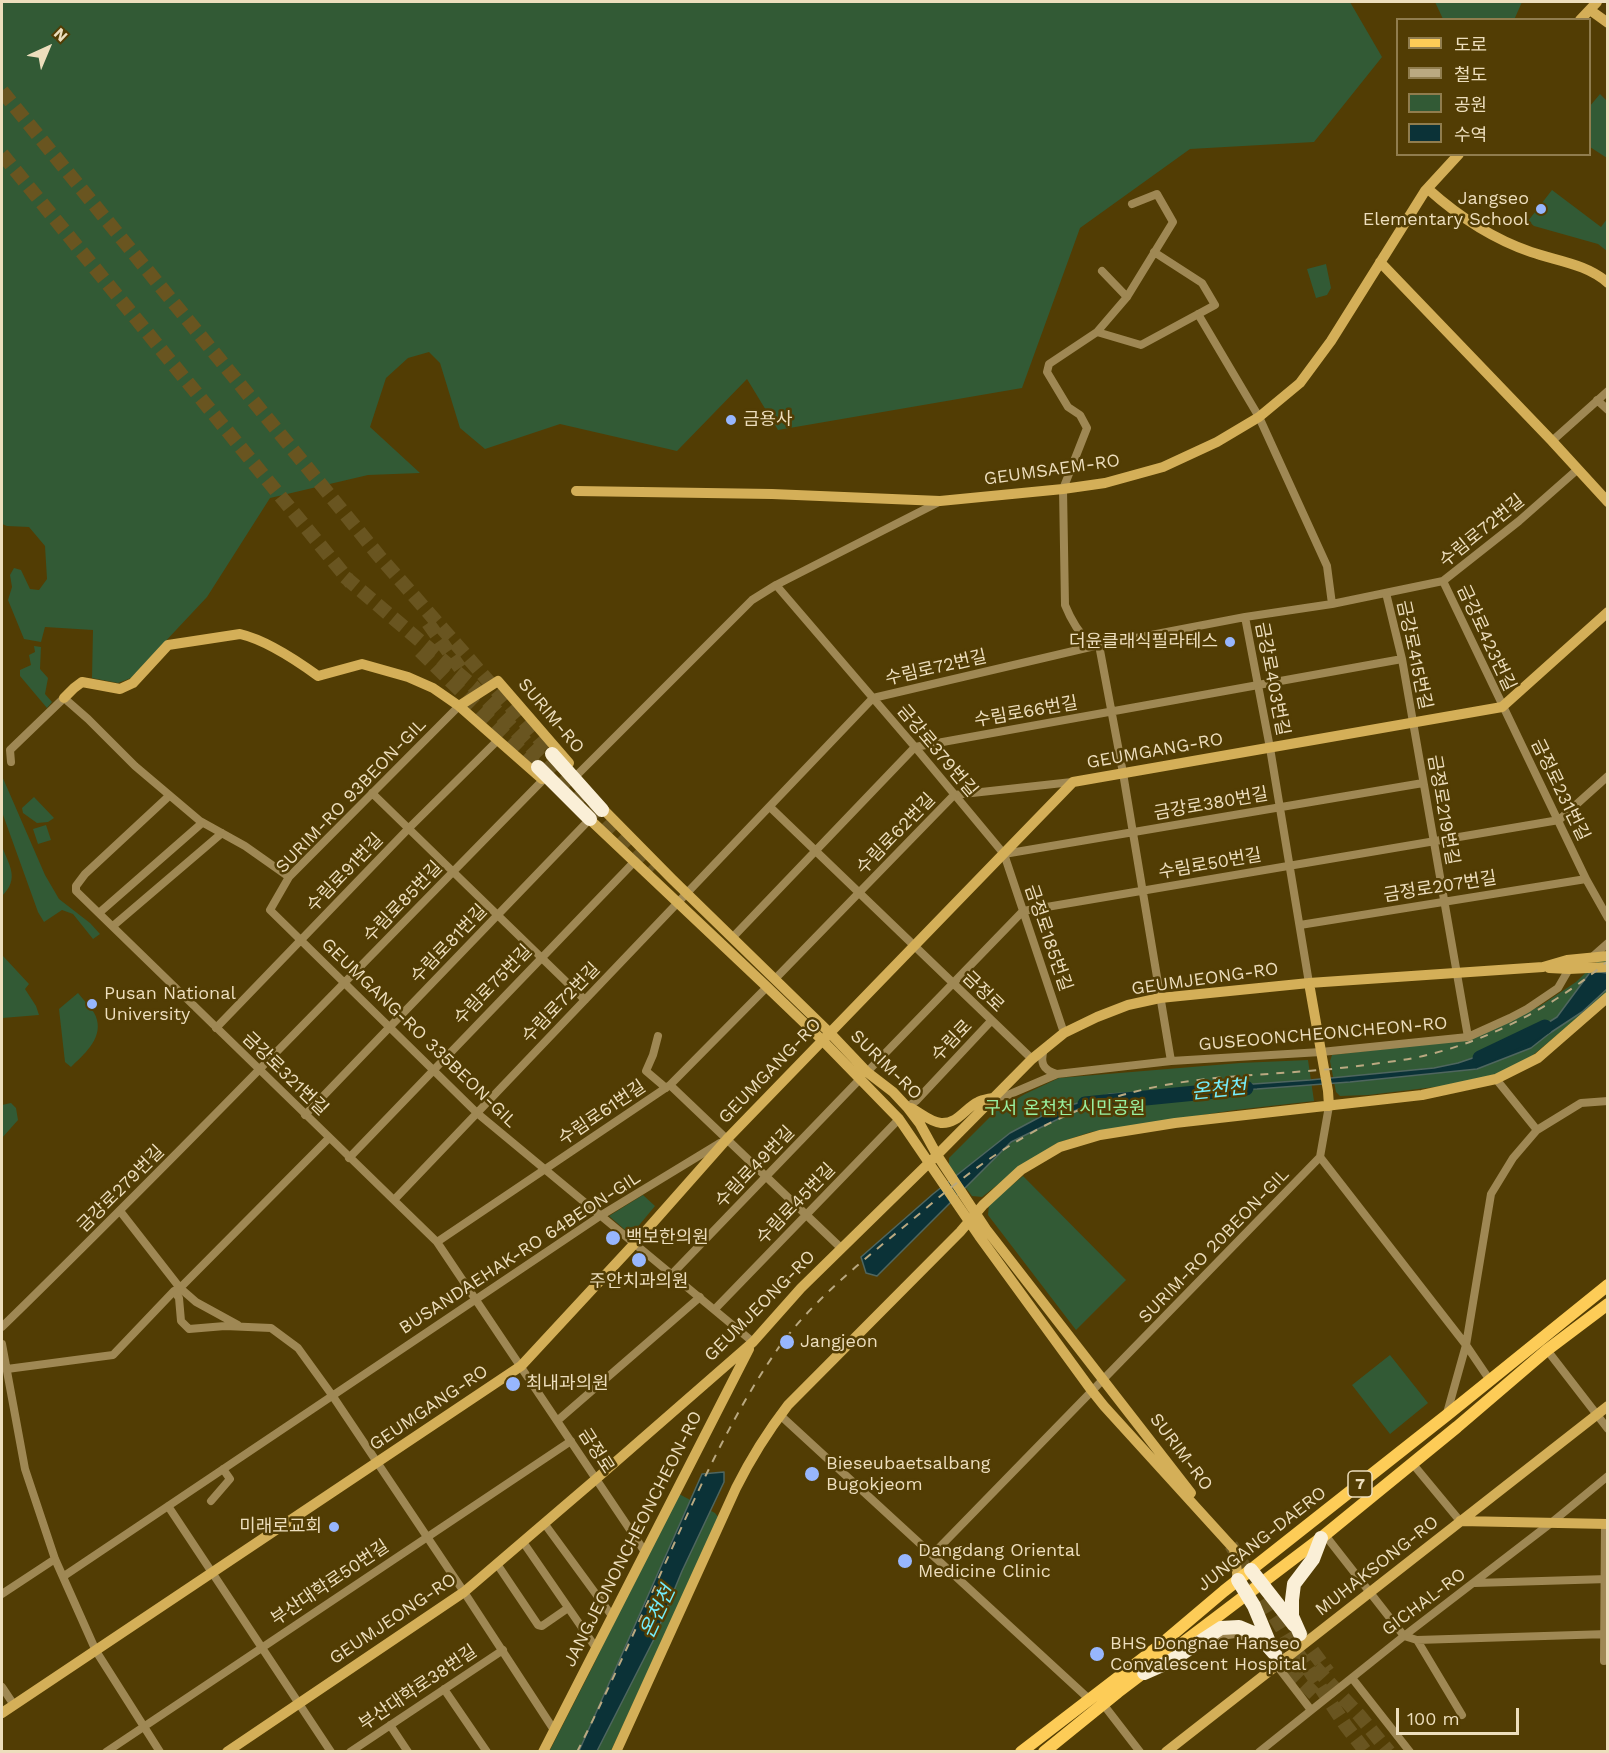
<!DOCTYPE html>
<html>
<head>
<meta charset="utf-8">
<style>
	body { margin:0 }
	#map { position:relative; width:1609px; height:1753px; overflow:hidden; background:#523d04; font-family:"Work Sans","Noto Sans KR",sans-serif }
	canvas { display:block }
	.frame { position:absolute; inset:0; border:3px solid #eddebd; pointer-events:none }
	.legend { position:absolute; left:1396px; top:18px; width:195px; height:138px; box-sizing:border-box; background:#523d04; border:2px solid #907d4e; margin:0; padding:8px 10px; list-style:none; font-size:18px; color:#eddebd }
	.legend li { display:flex; align-items:center; gap:12px; height:30px }
	.legend b { width:30px; border:2px solid #907d4e }
	.north { position:absolute; left:18px; top:18px; width:60px; height:60px; -webkit-text-stroke:4px #523d04; paint-order:stroke; rotate:44deg; font-size:16px; font-weight:700; line-height:24px; text-align:center; color:#eddebd }
	.north::after { content:''; display:block; margin:auto; width:21px; height:27px; background:#eddebd; clip-path:polygon(50% 0,100% 100%,50% 72%,0 100%) }
	.scale { position:absolute; left:1396px; top:1708px; width:123px; height:27px; box-sizing:border-box; border:3px solid #eddebd; border-top:0; padding-left:8px; font-size:18px; line-height:21px; white-space:nowrap; color:#eddebd; -webkit-text-stroke:4px #523d04; paint-order:stroke }
</style>
</head>
<body>
<div id="map">
<canvas width="1609" height="1753"></canvas>
<div class="frame"></div>
<ul class="legend">
<li><b style="height:8px;background:#fdcc57"></b>도로</li>
<li><b style="height:8px;background:#baa981"></b>철도</li>
<li><b style="height:16px;background:#325a35"></b>공원</li>
<li><b style="height:16px;background:#0b3237"></b>수역</li>
</ul>
<div class="north">N</div>
<div class="scale">100 m</div>
</div>
<script>
const ctx = document.querySelector('canvas').getContext('2d');
ctx.lineJoin = 'round';
function fillPath(path, color) { ctx.fillStyle = color; ctx.fill(path, 'evenodd'); }
function trace(path, color, width, dash) { ctx.strokeStyle = color; ctx.lineWidth = width; ctx.lineCap = dash ? 'butt' : 'round'; ctx.setLineDash(dash || []); ctx.stroke(path); }
function write(font, color, halo, rows, align = 'center') {
  ctx.font = font + ' "Work Sans","Noto Sans KR",sans-serif'; ctx.lineWidth = 5; ctx.setLineDash([]); ctx.textBaseline = 'middle'; ctx.strokeStyle = halo; ctx.fillStyle = color; for (const [text, x, y, turn = 0] of rows) {
    ctx.save(); ctx.translate(x, y); ctx.rotate((+turn || 0) * Math.PI / 180); ctx.textAlign = isNaN(turn) ? turn : align; if (halo) ctx.strokeText(text, 0, 0); ctx.fillText(text, 0, 0); ctx.restore();
  }
}
fillPath(new Path2D(`
	M2,2H1350L1382,57L1314,142L1190,149L1080,228L1022,388L778,430L747,379L677,451L560,424L485,449L460,428L440,363L429,352L408,358L386,378L370,427L420,473L368,475L270,498L207,597L131,678L118,683L92,678L93,630L45,627L41,642L24,639L8,600L12,587L10,575L14,568L21,570L30,589L39,590L47,579L45,546L29,527L7,526L2,524Z
	M1435,2H1522L1514,20L1443,19Z
	M1600,94L1607,101V158L1590,147V106Z
	M1552,190L1601,227L1607,219V251L1598,244L1534,226L1528,221Z
	M1326,264L1331,288L1327,295L1316,298L1307,269Z
	M34,646L41,647L40,669L48,678L45,694L52,702L47,708L20,676V670L31,665L29,655L35,652Z
	M2,776L45,875L59,899L90,923L100,934L93,939L73,914L62,910L44,922L38,912L2,812Z
	M34,797L54,818L48,822L37,823L23,813L22,808Z
	M46,825L51,840L38,844L33,829Z
	M2,846C9,866 20,878 2,896Z
	M1607,952V993L1532,1056L1498,1075L1443,1086L1368,1095L1340,1096L1336,1092L1330,1061L1332,1055L1454,1041L1483,1033L1540,1006L1576,982Z
	M2,956H3L29,984L25,989L36,1006L39,1015L2,1018Z
	M78,993C84,1001 95,1010 97,1020C102,1040 83,1055 71,1067L65,1062L59,1009Z
	M1308,1060L1314,1101L1235,1110L1091,1132L1057,1143L1019,1168L982,1197L972,1196L949,1165V1158L996,1111L1025,1094L1059,1078L1240,1063Z
	M11,1103L16,1108L18,1120L2,1138V1105Z
	M1023,1176L1126,1280L1076,1330L988,1215L989,1204Z
	M643,1195L655,1206L631,1235L609,1216Z
	M1390,1355L1428,1403L1390,1434L1352,1385Z
	M679,1494L715,1513L719,1518L611,1751L549,1752L594,1664L627,1593Z`), '#325a35');
const water = new Path2D(`
	M1591,971L1607,973V989L1582,1012L1550,1033L1531,1048L1477,1069L1350,1082L1257,1089L1161,1091L1089,1104L1011,1142L877,1276L866,1273L861,1257L933,1194L1010,1133L1053,1110L1110,1094L1310,1080L1434,1068L1458,1063L1514,1044L1557,1017Z
	M724,1472V1482L682,1571L654,1639L597,1751H579L702,1474Z`);
fillPath(water, '#0b3237');
trace(water, '#4f665f', 1.5);
trace(new Path2D(`
	M1480,1058L1545,1027
	M1085,1104L1246,1088`), '#0b3237', 15);
trace(new Path2D(`
	M2,91L379,556L552,754
	M2,154L351,583
	M345,577L473,686L578,797L652,872
	M428,623L460,668
	M420,651L538,767
	M1231,1545L1287,1637L1346,1726L1366,1752
	M1300,1634L1328,1672
	M1275,1654L1324,1704
	M1315,1667L1359,1715L1389,1752`), '#695520', 14, [14, 7]);
trace(new Path2D(`
	M1132,204L1157,194L1173,222L1127,297L1097,332L1141,345L1215,305L1202,283L1154,252
	M1102,271L1127,297
	M1198,314L1259,417L1327,566L1332,604
	M1097,332L1049,364L1047,372L1068,407L1080,415L1087,428L1063,489L1065,605C1071,620 1079,633 1090,644L1099,645L1123,773L1171,1061
	M1597,400L1608,410
	M1552,441L1608,391
	M1443,581L1586,879L1608,918
	M776,585L915,747L1004,854L1064,1033
	M1386,593L1402,659L1468,1037
	M1245,617L1270,748L1309,983
	M459,706L289,877L270,910L477,1113L753,1342
	M11,762L10,750L64,698L88,719L135,766L200,821L245,846L289,877
	M570,775L578,774L752,600L776,585L939,502
	M372,793L585,1000
	M169,796L85,874L76,886V891L437,1242L645,1552
	M770,807L1032,1059
	M1004,854L1423,783
	M99,913L202,823
	M1300,925L1586,879
	M113,926L222,833
	M733,937L915,747L1402,659
	M1591,958L1608,943
	M775,979L954,795L1072,782
	M216,1028L408,829L498,740
	M658,1036L653,1055L646,1071L666,1088
	M1044,1049C1040,1062 1042,1070 1057,1074
	M867,1072L1023,911L1559,820L1608,776
	M1496,1079L1537,1130
	M670,1085L841,1248
	M993,1098L1008,1095L1057,1074L1171,1061L1321,1052L1468,1037L1510,1018L1527,1009L1558,988L1569,969L1572,968
	M907,1107L916,1101L991,1021
	M305,1115L590,819
	M1320,1157L1466,1345L1489,1379
	M349,1158L635,861
	M394,1200L873,698L1099,645L1245,617L1332,604L1443,581L1519,521L1578,469
	M120,1211L180,1288L196,1302L238,1325
	M437,1242L670,1085L767,987
	M672,1274L859,1080
	M174,1291L179,1298L181,1321L189,1329L225,1326L271,1328L298,1348L332,1395L464,1592L554,1730
	M715,1309L899,1119
	M2,1327C185,1148 363,963 543,780
	M2,1344L25,1469L55,1559L96,1651L160,1752
	M1547,1350L1608,1429
	M7,1369L113,1355L174,1291L180,1288L329,1138
	M1447,1413L1466,1345L1491,1194L1513,1158L1537,1130L1581,1103L1608,1101
	M780,1415L1089,1699
	M557,1421L700,1297
	M1412,1463L1460,1521
	M211,1501L230,1479L223,1469
	M168,1506L331,1752
	M544,1523L612,1616
	M1325,1535L1404,1636L1417,1640L1462,1715
	M523,1542L596,1648
	M932,1555L1320,1157L1329,1106
	M497,1564L538,1625L542,1626L568,1608
	M64,1576L600,1216L720,1143
	M1475,1583L1608,1579
	M2,1594L55,1559
	M1213,1637L1235,1634L1251,1638
	M1417,1640L1608,1634
	M1604,1661L1605,1524
	M1275,1663L1311,1710
	M1352,1678L1410,1752
	M2,1687L14,1705
	M444,1689L487,1752
	M1103,1704L1140,1752
	M390,1725L408,1752
	M106,1752L571,1441
	M350,1752L503,1650
	M1259,1752L1404,1636L1551,1523L1608,1476`), '#9f8854', 8);
trace(new Path2D(`
	M1590,10L1608,23
	M1580,20L1597,2
	M1428,189C1457,215 1493,239 1531,252C1557,261 1587,264 1608,283
	M1380,262L1552,441L1608,502
	M576,491L772,494L940,501L1063,489L1105,483L1163,467L1217,442L1259,417L1300,383L1331,341L1425,191L1459,154
	M64,698L74,688L82,682L120,689L133,683L168,645L240,634C266,640 296,660 318,676L362,664L408,677L433,688L459,706L542,779
	M459,706L498,681L569,763
	M599,805L672,879L830,1033L867,1072L893,1092L907,1107L920,1124L937,1155L986,1229L1191,1493
	M584,814L767,987L822,1040L899,1119L979,1236L1092,1391L1104,1406L1234,1549L1238,1580
	M1549,968L1569,969L1608,967
	M1309,983L1328,1091L1329,1106
	M911,1108C921,1113 930,1122 941,1123C958,1124 965,1108 978,1102C982,1100 988,1099 992,1098
	M1460,1521L1608,1524
	M2,1713L521,1366L635,1243L727,1139L1073,782L1502,707L1608,612
	M227,1752L464,1592L596,1479L753,1342L801,1288L937,1155L1032,1059L1064,1033L1097,1017L1128,1005L1160,998L1309,983L1543,967L1567,960L1608,956
	M543,1752L749,1349
	M616,1752L736,1488C751,1458 768,1431 788,1405L960,1232L983,1205L1021,1170L1060,1147L1100,1135L1175,1123L1422,1095L1496,1079L1538,1058L1608,997
	M1166,1752L1608,1406`), '#d4af58', 10);
trace(new Path2D(`
	M1021,1752L1159,1646L1224,1591L1447,1415L1608,1285
	M1044,1752L1118,1692L1321,1538L1457,1427L1547,1350L1608,1304`), '#fdcc57', 12);
trace(new Path2D(`
	M552,754L602,810
	M538,767L590,819
	M1251,1570L1294,1625
	M1238,1580L1254,1606L1269,1642
	M1300,1634L1292,1616V1600L1294,1584L1313,1559L1321,1538
	M1144,1673L1169,1662L1221,1628L1239,1627L1258,1635L1275,1654`), '#faefd7', 14);
trace(new Path2D(`
	M577,1752C613,1681 645,1608 678,1535C707,1471 737,1408 777,1350C816,1295 873,1253 924,1210C1011,1135 1089,1092 1206,1079C1264,1073 1322,1072 1380,1063C1399,1061 1417,1058 1435,1053C1498,1036 1558,1003 1608,961`), '#baa981', 2, [8, 8]);
for (const [x, y, r, color] of [
	[1541,209,6,"#97b6fd"],
	[731,420,6,"#97b6fd"],
	[1230,642,6,"#97b6fd"],
	[92,1004,6,"#97b6fd"],
	[613,1238,8,"#97b6fd"],
	[639,1260,8,"#97b6fd"],
	[787,1342,8,"#97b6fd"],
	[513,1384,8,"#97b6fd"],
	[812,1474,8,"#97b6fd"],
	[334,1527,6,"#97b6fd"],
	[905,1561,8,"#97b6fd"],
	[1097,1654,8,"#97b6fd"]
]) { const dot = new Path2D(); dot.arc(x, y, r, 0, 2 * Math.PI); ctx.fillStyle = color; ctx.fill(dot); trace(dot, '#523d04', 2); }
for (const [x, y, w] of [
	[1360,1484,24]
]) { const box = new Path2D(); box.roundRect(x - w / 2, y - 13, w, 26, 4.5); ctx.fillStyle = '#523d04'; ctx.fill(box); trace(box, '#eddebd', 1.5); }
write('bold 16px', '#eddebd', null, [
	["7",1360,1484]
]);
write('18px', '#eddebd', '#523d04', [
	["Jangseo",1529,199,"right"],
	["Elementary School",1529,220,"right"],
	["금용사",743,420],
	["더윤클래식필라테스",1218,642,"right"],
	["Pusan National",104,994],
	["University",104,1015],
	["백보한의원",626,1238],
	["주안치과의원",639,1282,"center"],
	["Jangjeon",800,1342],
	["최내과의원",526,1384],
	["Bieseubaetsalbang",826,1464],
	["Bugokjeom",826,1485],
	["미래로교회",322,1527,"right"],
	["Dangdang Oriental",918,1551],
	["Medicine Clinic",918,1572],
	["BHS Dongnae Hanseo",1110,1644],
	["Convalescent Hospital",1110,1665]
], 'left');
write('18px', '#eddebd', '#523d04', [
	["GEUMSAEM-RO",1052,470,-8],
	["수림로72번길",1482,531,-39],
	["금강로423번길",1486,638,65],
	["금강로415번길",1414,655,78],
	["수림로72번길",936,668,-13],
	["금강로403번길",1272,679,79],
	["수림로66번길",1026,712,-10],
	["SURIM-RO",551,716,50],
	["금강로379번길",937,751,50],
	["GEUMGANG-RO",1155,751,-10],
	["금정로231번길",1560,790,64],
	["SURIM-RO 93BEON-GIL",351,796,-46],
	["금강로380번길",1211,804,-10],
	["금정로219번길",1443,810,80],
	["수림로62번길",896,834,-46],
	["수림로50번길",1210,864,-10],
	["수림로91번길",345,873,-46],
	["금정로207번길",1440,887,-9],
	["수림로85번길",403,902,-46],
	["금정로185번길",1048,938,71],
	["수림로81번길",449,944,-46],
	["GEUMJEONG-RO",1205,979,-8],
	["수림로75번길",493,985,-46],
	["금정로",983,992,44],
	["수림로72번길",561,1003,-46],
	["GEUMGANG-RO 335BEON-GIL",419,1033,44],
	["GUSEOONCHEONCHEON-RO",1323,1034,-5],
	["수림로",952,1041,-46],
	["SURIM-RO",886,1065,44],
	["GEUMGANG-RO",770,1071,-46],
	["금강로321번길",285,1074,44],
	["수림로61번길",602,1113,-34],
	["수림로49번길",755,1167,-46],
	["금강로279번길",121,1189,-45],
	["수림로45번길",796,1204,-46],
	["SURIM-RO 20BEON-GIL",1214,1246,-46],
	["BUSANDAEHAK-RO 64BEON-GIL",520,1253,-33],
	["GEUMJEONG-RO",760,1306,-45],
	["GEUMGANG-RO",429,1408,-34],
	["금정로",596,1451,57],
	["SURIM-RO",1181,1452,53],
	["JANGJEONONCHEONCHEON-RO",633,1539,-63],
	["JUNGANG-DAERO",1262,1539,-38],
	["MUHAKSONG-RO",1377,1566,-38],
	["부산대학로50번길",330,1583,-34],
	["GICHAL-RO",1424,1602,-37],
	["GEUMJEONG-RO",393,1619,-34],
	["부산대학로38번길",418,1688,-34]
]);
write('18px', '#99f0a0', '#523d04', [
	["구서 온천천 시민공원",1065,1109]
]);
write('italic 20px', '#74edfc', '#523d04', [
	["온천천",1219,1090,-6],
	["온천천",658,1612,-65]
]);
</script>
</body>
</html>
